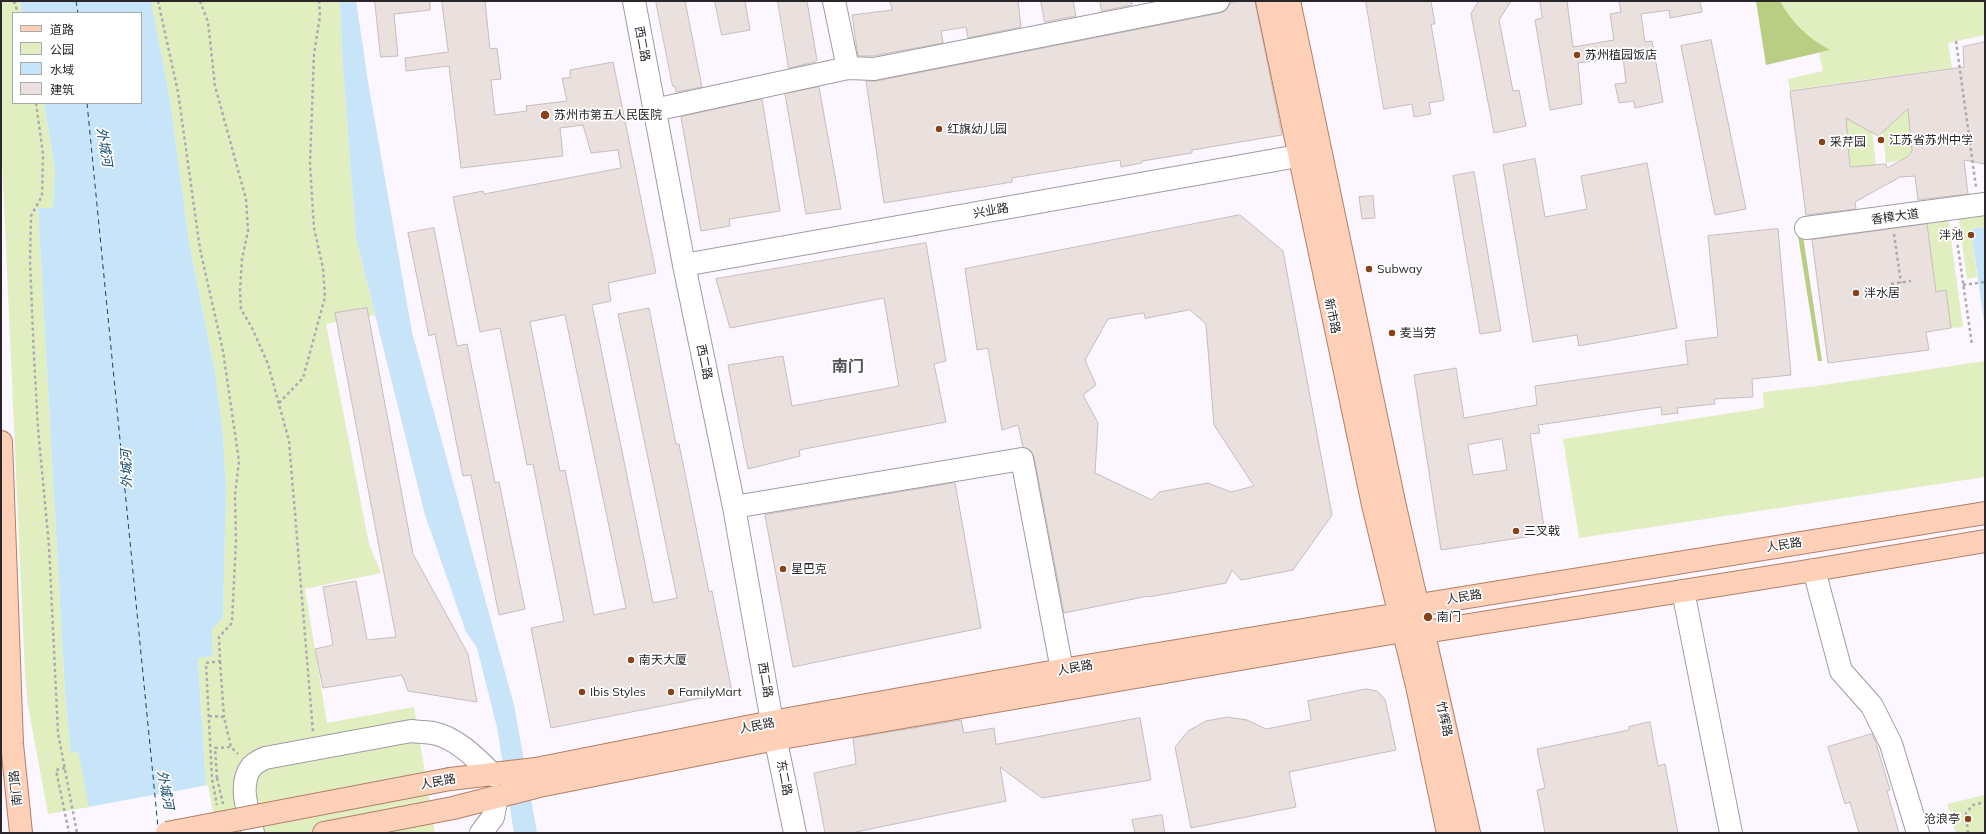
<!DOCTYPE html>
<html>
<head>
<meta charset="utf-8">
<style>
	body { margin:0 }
	#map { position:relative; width:1986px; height:834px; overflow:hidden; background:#fbf6ff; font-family:Mulish,"Noto Sans SC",sans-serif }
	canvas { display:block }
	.frame { position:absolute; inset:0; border:2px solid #28262a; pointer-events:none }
	.legend { position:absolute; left:12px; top:12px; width:130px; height:92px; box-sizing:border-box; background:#fff; border:1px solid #a9a8aa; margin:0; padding:5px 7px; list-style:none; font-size:12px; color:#28262a }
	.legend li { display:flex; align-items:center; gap:8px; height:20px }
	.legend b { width:20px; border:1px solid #a9a8aa }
</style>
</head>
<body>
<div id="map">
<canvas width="1986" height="834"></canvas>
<div class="frame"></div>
<ul class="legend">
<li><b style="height:5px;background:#fdd0b7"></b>道路</li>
<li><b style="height:11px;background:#e1efc0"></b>公园</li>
<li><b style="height:11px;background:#c8e4f9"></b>水域</li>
<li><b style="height:11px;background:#eae0dd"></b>建筑</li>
</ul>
</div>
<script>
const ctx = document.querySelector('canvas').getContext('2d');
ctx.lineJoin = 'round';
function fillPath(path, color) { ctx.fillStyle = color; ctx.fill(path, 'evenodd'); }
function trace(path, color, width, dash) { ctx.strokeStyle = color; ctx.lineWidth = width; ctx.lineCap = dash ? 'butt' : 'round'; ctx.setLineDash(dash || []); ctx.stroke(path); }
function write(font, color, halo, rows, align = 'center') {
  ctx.font = font + ' Mulish,"Noto Sans SC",sans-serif'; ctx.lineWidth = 3.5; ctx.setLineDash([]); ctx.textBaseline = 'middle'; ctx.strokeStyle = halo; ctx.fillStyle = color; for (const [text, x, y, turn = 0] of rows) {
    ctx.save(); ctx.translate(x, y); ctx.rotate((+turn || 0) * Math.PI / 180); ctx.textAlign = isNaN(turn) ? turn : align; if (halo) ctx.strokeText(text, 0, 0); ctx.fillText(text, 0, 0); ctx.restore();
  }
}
fillPath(new Path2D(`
	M1,1H20L23,13H13V103H44L55,170L53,208H38L65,693L71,753L78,751L90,807L48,814L28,706L25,675L1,136Z
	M151,1H340L343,67L356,238L375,315L326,324L369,544L381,573L305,589L327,723L414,707L435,833H215L206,787L198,657L213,656L212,630L223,617L226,488L223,435L215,372L189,242L170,99Z
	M1780,1H1985V35L1948,43L1952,68L1790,90L1788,79L1823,71L1819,53L1830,50C1808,38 1792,23 1780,1Z
	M1910,107L1911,152L1903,160L1886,163L1882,128L1888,127Z
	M1835,112L1866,129H1872L1876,165L1850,167L1847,130Z
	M1985,211V227L1971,229L1977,277L1967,279L1958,215Z
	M1948,217L1963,327L1951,328L1946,291L1936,292L1927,224L1904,227V222Z
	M1985,361V477L1579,538L1563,439L1764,408L1763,392L1817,386Z
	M1985,795V833H1956L1947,804Z`), '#e1efc0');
fillPath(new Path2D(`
	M1756,1H1780C1792,23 1808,38 1830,50L1766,65Z
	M1798,236H1803L1822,361H1818Z`), '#b9ce82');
fillPath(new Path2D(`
	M20,1H151L170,99L189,242L215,372L223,435L226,488L223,617L212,630L213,656L198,658L206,787L94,833L78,751L71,753L65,693L38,208H53L55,170L44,103H141V13H23Z
	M340,1H356L369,88L412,332L514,705L537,833H514L497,727L477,648L466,632L425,515L356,238L343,67Z
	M1985,227V329L1971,229Z`), '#c8e4f9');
fillPath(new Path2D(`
	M208,785L217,833H92L88,807Z`), '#fbf6ff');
trace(new Path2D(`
	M76,1L78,13
	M87,103L158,827`), '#0e4668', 1, [5, 4]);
const building = new Path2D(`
	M375,1H430V10L394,14L398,56L381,57Z
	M442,1H485L490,49L497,48L501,79L491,80L495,115L527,111L526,106L567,101L562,78H570V70L613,62L656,273L608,283L611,301L592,305L653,603L677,598L618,314L649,308L676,444H679L709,592L712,591L732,692L551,728L531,628L564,621L533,464L527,465L500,328L480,332L453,197L483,191L484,194L621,168L618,150L591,153L583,125L560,128L563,156L461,168L449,66L406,71L405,58L448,52ZM565,315L626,608L594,615L565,470L560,471L530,322Z
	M656,1H685L702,87L676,92L675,86H673Z
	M715,1H745L750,30L722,35Z
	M778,1H807L817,60L815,62L789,68Z
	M890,1H1018L1021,27L968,38L966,27L941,31L943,43L873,56H858L852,15L892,10Z
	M1041,1H1073L1076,16L1045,22Z
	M1100,1H1132V5L1102,11Z
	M1239,1H1255L1282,135L1192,150V153L1142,161V163L1121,167L1120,160L1012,178V182L884,203L866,81H876L1220,13L1226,10L1230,3Z
	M1366,1H1431L1435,24H1431L1444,100L1429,103L1431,114L1414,117L1412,104L1384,109Z
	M1479,1H1511L1499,20L1513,91L1519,90L1526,126L1494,133L1471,14Z
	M1540,1H1567L1573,47L1614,40L1610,14L1621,12L1619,1H1700L1702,12L1670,18L1669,10L1641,14L1645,42L1652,41L1663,102L1635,108L1634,101L1619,103L1615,84L1626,83L1623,57L1578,63L1582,104L1550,110L1535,20L1542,18Z
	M1711,40L1746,209L1715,215L1681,46Z
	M1985,42V164L1964,160L1968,194L1918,200L1915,176L1900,177L1855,202L1856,209L1806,215L1790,91L1964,67L1963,47ZM1908,109L1912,151L1907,157L1887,168L1886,164L1850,167L1846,118L1878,136Z
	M819,87L841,209L806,214L785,94Z
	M762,99L780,211L729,219L730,226L701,231L681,117Z
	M1535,159L1545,217L1587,209L1581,176L1647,163L1677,328L1579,346L1577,335L1533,342L1503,165Z
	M1474,172L1501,331L1480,334L1453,176Z
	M1373,196L1375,218L1362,219L1359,197Z
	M1240,215L1283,251L1332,515L1293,570L1241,580L1232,570L1226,583L1149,597L1148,596L1064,613L1034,457L1031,451L1023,447L1018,425L1002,430L988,348L977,350L965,269ZM1190,310L1206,324L1214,425L1254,486L1231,492L1208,483L1159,492L1152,500L1095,473L1098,423L1083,395L1096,385L1085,360L1108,319L1144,313L1145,318Z
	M1927,224L1936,292L1946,290L1951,328L1926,332L1929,350L1828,363L1812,240Z
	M434,228L457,346L467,344L495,483L499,482L525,609L499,615L471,475L463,476L435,334L429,336L408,233Z
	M1778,229L1791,375L1752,379L1753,397L1714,399L1715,404L1677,408L1678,413L1662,415L1661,407L1538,425L1540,433L1530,434L1545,534L1441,550L1414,375L1456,368L1464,418L1537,405L1535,386L1688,364L1685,341L1718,337L1708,236ZM1502,439L1507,470L1473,475L1468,445Z
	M926,243L946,361L934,364L946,422L799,450L800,456L748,469L728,365L783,356L792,406L899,386L884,298L730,328L716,279Z
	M367,308L413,554L468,654L477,702L408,691L402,675L323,688L315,649L333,645L323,587L356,581L367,640L396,637L335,313Z
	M955,483L981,628L793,667L765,515Z
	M1366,689L1377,691L1385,699L1396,750L1289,772L1296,807L1191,828L1175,747L1188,731L1206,721L1227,717L1247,720L1266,729L1311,720L1308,701Z
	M1140,718L1151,780L1042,798L1000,767L1006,801L851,833H825L814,773L856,764L853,738L961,720L964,733L994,728L996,744Z
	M1650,722L1658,766L1665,764L1678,833H1545L1537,790L1545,788L1537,749L1629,730V727Z
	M1872,734L1876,743L1890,790L1887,791L1899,833H1859L1850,802L1845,804L1828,747Z
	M1162,815L1165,833H1135L1132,820Z`);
fillPath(building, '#eae0dd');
trace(building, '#c7bdba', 1);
const minor = new Path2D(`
	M634,1L684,265L734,507L772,722L795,833
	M834,1L848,68
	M654,110L848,68L874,69L1218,1
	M1806,228L1985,204
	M684,265L1298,156
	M734,507L1022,459L1062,670
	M1814,570L1841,671L1872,706L1891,744L1918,833
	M1683,591L1731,833
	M253,833C249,813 237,785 252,766C255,763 261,760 265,758L411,731C418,732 426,732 433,733C457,738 476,758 493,775
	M481,833L493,817L497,797`);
const major = new Path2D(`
	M1267,1L1373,505L1417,686L1448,833
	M1289,1L1394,502L1469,833
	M1,442L12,744L21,833
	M450,779L536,769L772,722L1062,670L1399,614L1419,605L1985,513
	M324,833L453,808L539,786L776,739L1403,631L1425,632L1814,570L1985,541`);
trace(minor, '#a09ca3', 24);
trace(major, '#b18066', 24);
trace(new Path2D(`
	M14,1L18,13
	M158,1L178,92L200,249L223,351L239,461L235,495L236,540L232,623L219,637L220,661L206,663L212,779L217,805
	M200,1L208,22L215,86L246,199L248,231L242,259L240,290L241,309L252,328L268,364L289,441L313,732
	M1956,41L1976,187
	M36,103L43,154L42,196L31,216L30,262L34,357L38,428L49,546L58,733L77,833
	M1955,227L1972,345
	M1894,234L1901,283
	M1891,284L1911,281
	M1963,285L1985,282
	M279,403L303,378L325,297L323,268L314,228L310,164L314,54L320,16L319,1
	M220,661L224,717
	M209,716L224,717L231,747L238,754
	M65,768L56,770L69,833
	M217,778L215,748L231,747
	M1968,833L1966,813L1973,805L1985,802`), '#ada9b0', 2.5, [3, 3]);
trace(minor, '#fff', 22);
trace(major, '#fdd0b7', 22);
const majorBridge = new Path2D(`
	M167,833L450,779`);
trace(majorBridge, '#b18066', 24, []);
trace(new Path2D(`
	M217,778L223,804`), '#ada9b0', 2.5, [3, 3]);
trace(majorBridge, '#fdd0b7', 22);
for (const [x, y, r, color] of [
	[1577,55,4,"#87421a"],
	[545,115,5,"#87421a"],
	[939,129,4,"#87421a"],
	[1881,140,4,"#87421a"],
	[1822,142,4,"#87421a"],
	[1971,235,4,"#87421a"],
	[1369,269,4,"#87421a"],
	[1856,293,4,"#87421a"],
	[1392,333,4,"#87421a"],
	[1516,531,4,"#87421a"],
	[783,569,4,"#87421a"],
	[1428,617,5,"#87421a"],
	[631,660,4,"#87421a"],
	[582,692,4,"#87421a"],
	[671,692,4,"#87421a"],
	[1968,819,4,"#87421a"]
]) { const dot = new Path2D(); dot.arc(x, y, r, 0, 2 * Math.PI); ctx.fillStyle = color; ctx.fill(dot); trace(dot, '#fff', 1.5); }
write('12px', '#28262a', '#fff', [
	["西二路",642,44,79],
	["兴业路",991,211,-10],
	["香樟大道",1895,217,-8],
	["新市路",1332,316,78],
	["西二路",704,362,78],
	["人民路",1784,545,-9],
	["人民路",1464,597,-9],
	["人民路",1075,668,-10],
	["西二路",765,680,80],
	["竹辉路",1444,719,78],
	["人民路",757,726,-11],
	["东二路",784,778,79],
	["人民路",438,782,-10],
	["南门路",16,788,-96]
]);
write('12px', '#28262a', '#fff', [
	["苏州植园饭店",1585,55],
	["苏州市第五人民医院",554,115],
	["红旗幼儿园",947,129],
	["江苏省苏州中学",1889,140],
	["采芹园",1830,142],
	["泮池",1963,235,"right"],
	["Subway",1377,269],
	["泮水居",1864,293],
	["麦当劳",1400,333],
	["三叉戟",1524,531],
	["星巴克",791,569],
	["南门",1437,617],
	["南天大厦",639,660],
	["Ibis Styles",590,692],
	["FamilyMart",679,692],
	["沧浪亭",1960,819,"right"]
], 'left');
write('italic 13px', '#0e4668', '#fff', [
	["外城河",104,147,81],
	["外城河",127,469,-92],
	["外城河",165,790,79]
]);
write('bold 16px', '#555158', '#fff', [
	["南门",848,367]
]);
</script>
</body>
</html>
